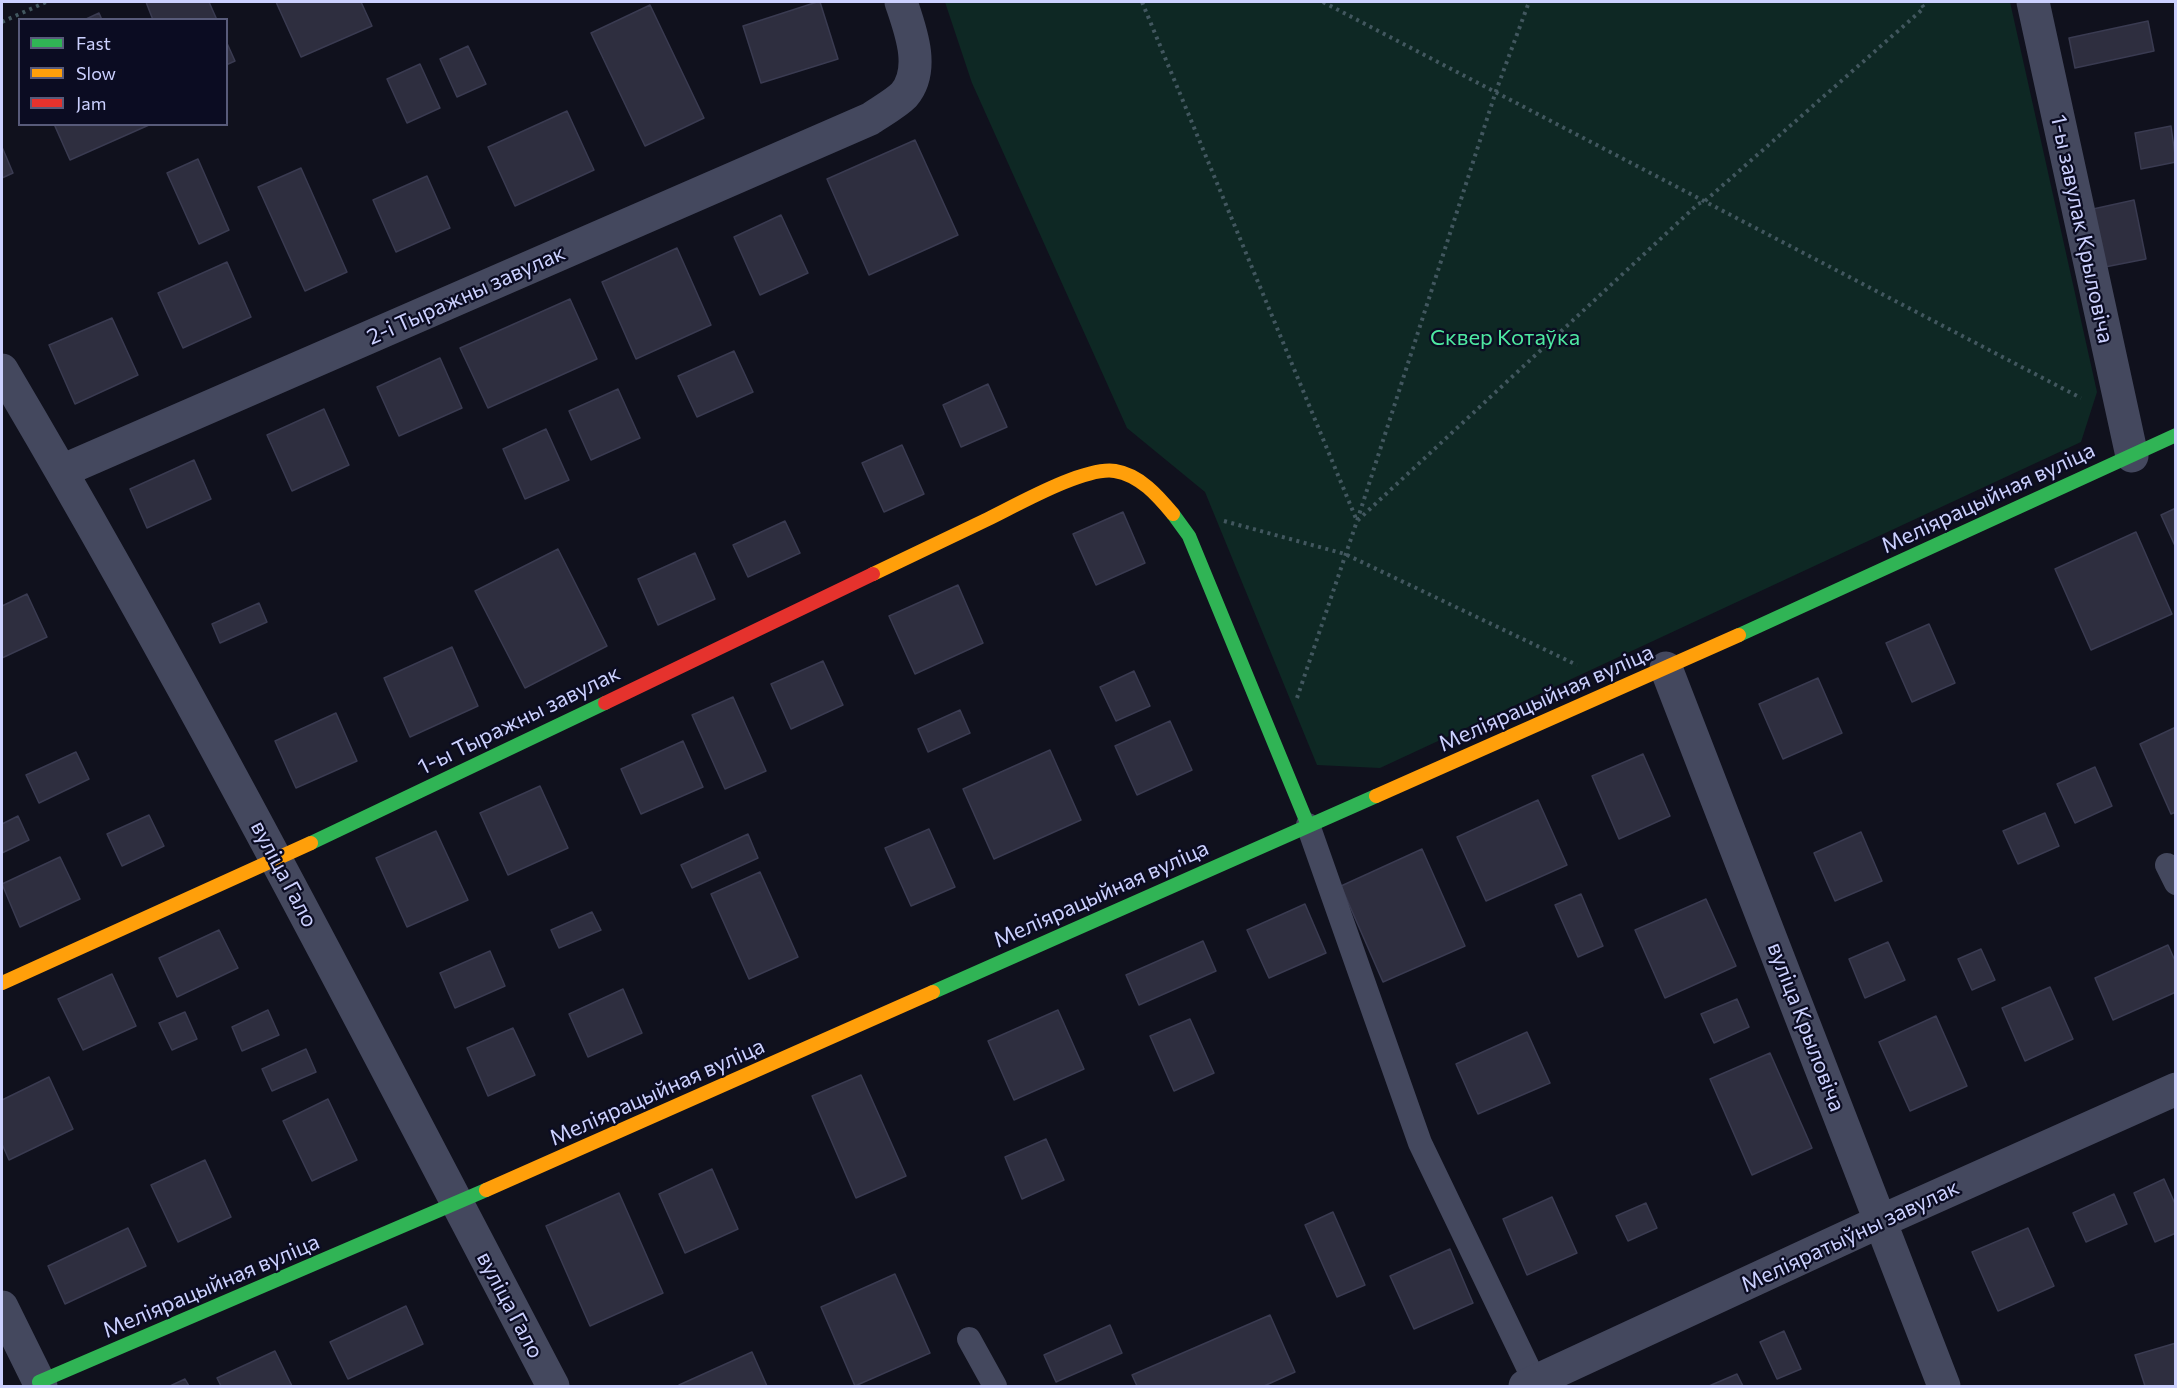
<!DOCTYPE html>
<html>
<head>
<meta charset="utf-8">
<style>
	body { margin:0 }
	#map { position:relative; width:2177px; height:1388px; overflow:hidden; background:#10111d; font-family:Commissioner,sans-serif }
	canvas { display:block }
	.frame { position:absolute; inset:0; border:3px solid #ccd1ff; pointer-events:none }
	.legend { position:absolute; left:18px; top:18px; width:210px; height:108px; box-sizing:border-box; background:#0b0c22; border:2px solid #585b7a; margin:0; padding:8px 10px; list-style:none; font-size:18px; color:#ccd1ff }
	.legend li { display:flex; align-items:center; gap:12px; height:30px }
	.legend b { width:30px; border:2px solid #585b7a }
</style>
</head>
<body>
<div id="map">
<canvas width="2177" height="1388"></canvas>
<div class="frame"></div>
<ul class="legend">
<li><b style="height:8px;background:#30b455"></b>Fast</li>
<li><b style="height:8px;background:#ff9f0a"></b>Slow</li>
<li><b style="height:8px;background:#e5322d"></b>Jam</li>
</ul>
</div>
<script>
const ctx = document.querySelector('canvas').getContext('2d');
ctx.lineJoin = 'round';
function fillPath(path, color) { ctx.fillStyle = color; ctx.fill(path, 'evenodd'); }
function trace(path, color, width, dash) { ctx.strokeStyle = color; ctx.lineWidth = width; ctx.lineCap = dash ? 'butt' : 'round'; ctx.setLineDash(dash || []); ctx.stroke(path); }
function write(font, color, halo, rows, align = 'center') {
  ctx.font = font + ' Commissioner,sans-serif'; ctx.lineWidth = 4.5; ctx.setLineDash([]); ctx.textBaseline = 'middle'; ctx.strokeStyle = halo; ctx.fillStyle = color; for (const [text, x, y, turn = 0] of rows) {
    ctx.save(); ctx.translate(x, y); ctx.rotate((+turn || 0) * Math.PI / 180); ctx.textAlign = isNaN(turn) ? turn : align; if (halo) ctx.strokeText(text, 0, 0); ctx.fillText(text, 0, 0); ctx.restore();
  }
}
fillPath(new Path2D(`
	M945,2H2010L2097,392L2081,442L1380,768L1317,765L1205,492L1127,428L972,83Z`), '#0e2824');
const building = new Path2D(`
	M146,2H209L217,20H153Z
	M276,2H361L372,26L301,57Z
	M817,2H820L838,59L761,83L743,26Z
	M650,5L704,118L645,146L591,33Z
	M99,13L102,20H84Z
	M2148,21L2154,51L2075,68L2069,38Z
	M226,41L235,61L226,65Z
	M468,46L486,84L457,97L440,59Z
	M420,64L440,108L407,123L387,79Z
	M567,111L594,170L515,206L488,147Z
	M54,124H149V125L70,160Z
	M2171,126L2176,162L2141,169L2135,133Z
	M915,140L958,235L869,275L827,179Z
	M2,147L13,173L2,178Z
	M198,159L229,230L199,244L167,173Z
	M301,168L347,272L305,291L258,187Z
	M427,176L450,228L396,252L373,200Z
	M2134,200L2146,259L2105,267L2093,209Z
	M781,215L808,273L760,295L734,237Z
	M677,248L711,325L636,359L602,282Z
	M227,262L251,317L183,348L158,293Z
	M570,299L597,359L488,408L460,348Z
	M112,318L138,375L75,404L49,345Z
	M734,351L753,392L697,417L678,376Z
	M440,358L462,408L399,436L377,387Z
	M988,384L1007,427L961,447L943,405Z
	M618,389L640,438L591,460L569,411Z
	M324,409L349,465L292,491L267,435Z
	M546,429L569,480L525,499L503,449Z
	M902,445L924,494L884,512L862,463Z
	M194,460L211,499L147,528L130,489Z
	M2176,508V548L2161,515Z
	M1123,512L1145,563L1096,585L1073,534Z
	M785,521L800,553L748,577L733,545Z
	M2136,532L2172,614L2091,650L2055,569Z
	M558,549L607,646L525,688L475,591Z
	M695,553L715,599L658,625L638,579Z
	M958,585L983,643L915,674L889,616Z
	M27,594L47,637L2,658V606Z
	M259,603L267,622L220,643L212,624Z
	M1929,624L1955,683L1912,702L1886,643Z
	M452,647L478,706L410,737L384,678Z
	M823,661L843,705L791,729L771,684Z
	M1134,671L1150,706L1116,721L1100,687Z
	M1818,678L1842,733L1783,759L1759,704Z
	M733,697L766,771L725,789L692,715Z
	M960,710L970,733L928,752L918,729Z
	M336,713L357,761L296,788L275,741Z
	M1170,721L1192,770L1137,795L1115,746Z
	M2176,727V812L2171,814L2140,744Z
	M683,741L703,787L641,814L621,769Z
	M1050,750L1081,820L994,859L963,789Z
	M76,752L89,779L39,803L26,775Z
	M1643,754L1670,816L1619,839L1592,776Z
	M2095,767L2112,806L2075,823L2057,784Z
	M540,786L568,848L508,875L480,813Z
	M1538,800L1567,865L1486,901L1457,837Z
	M2045,813L2059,846L2018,864L2003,831Z
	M149,815L164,846L122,866L107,834Z
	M18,816L29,840L2,853V824Z
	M929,829L955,887L911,906L885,848Z
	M436,831L468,900L407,927L376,858Z
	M1861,832L1882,881L1835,901L1814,853Z
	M748,834L758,858L692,888L681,865Z
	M1422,849L1465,946L1383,982L1341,886Z
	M60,857L80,899L20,927L2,884Z
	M760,872L798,957L749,979L711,894Z
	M1581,894L1603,946L1578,957L1555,905Z
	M1706,899L1736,966L1665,998L1635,930Z
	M1305,904L1326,953L1269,978L1247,930Z
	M592,912L601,930L559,948L551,930Z
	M219,930L238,968L177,997L159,958Z
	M1203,941L1216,971L1139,1005L1126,975Z
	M1888,942L1905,980L1865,998L1849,959Z
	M2168,945L2176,963V992L2113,1020L2095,978Z
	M1981,949L1995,980L1972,990L1958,959Z
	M490,951L505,986L455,1008L440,973Z
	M112,974L136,1026L83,1050L58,999Z
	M2050,987L2073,1039L2025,1061L2002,1008Z
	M623,989L642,1033L588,1057L569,1014Z
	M1737,999L1749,1027L1714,1043L1701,1014Z
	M268,1010L279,1035L242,1051L232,1027Z
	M1058,1010L1084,1069L1014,1100L988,1041Z
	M185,1012L197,1039L172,1050L159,1023Z
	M1936,1016L1967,1086L1910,1111L1879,1042Z
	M1190,1019L1214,1073L1174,1091L1150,1036Z
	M513,1028L535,1075L488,1096L467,1048Z
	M1527,1032L1550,1083L1478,1114L1456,1064Z
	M306,1049L316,1072L272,1091L262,1069Z
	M1770,1053L1812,1148L1752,1175L1710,1079Z
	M861,1075L906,1176L856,1198L812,1096Z
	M49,1077L73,1129L9,1160L2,1144V1100Z
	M328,1099L357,1160L312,1181L283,1121Z
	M1046,1139L1064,1180L1022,1199L1005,1157Z
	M205,1160L231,1217L178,1242L151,1185Z
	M712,1169L738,1229L685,1253L659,1194Z
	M2164,1179L2176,1206V1233L2155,1242L2134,1193Z
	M619,1193L663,1293L590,1326L546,1226Z
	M2114,1194L2127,1224L2086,1242L2073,1213Z
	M1552,1197L1577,1253L1527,1275L1503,1219Z
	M1646,1203L1657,1228L1628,1241L1616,1216Z
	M1333,1212L1365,1285L1337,1297L1305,1225Z
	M128,1228L146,1266L65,1304L48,1266Z
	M2028,1228L2054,1286L1998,1311L1972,1252Z
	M1450,1249L1473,1303L1414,1329L1390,1276Z
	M895,1274L930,1353L855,1386L821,1307Z
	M406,1306L423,1344L348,1379L330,1342Z
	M1270,1315L1295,1372L1264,1386H1137L1132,1375Z
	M1110,1325L1122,1353L1056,1382L1044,1355Z
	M1784,1331L1801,1369L1777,1379L1760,1342Z
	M2176,1343V1386H2145L2135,1355Z
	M275,1351L292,1386H221L217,1378Z
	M752,1352L767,1386H679V1385Z
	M1737,1374L1743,1386H1709Z
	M185,1379L189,1386H170Z`);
fillPath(building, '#2e2e3f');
trace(building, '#3a3b51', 1.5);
trace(new Path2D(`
	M1142,2L1357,521L1698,204L1705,201L1924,8L1920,2
	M1323,2L2081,398
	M2,22L46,2
	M1224,521L1345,554L1577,665
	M1297,698L1357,521L1496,91L1529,2`), '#42575f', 4, [3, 4.5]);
trace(new Path2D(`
	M1308,825L1420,1143L1537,1386
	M2167,865L2176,883
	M969,1339L995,1386`), '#44485e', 24);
trace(new Path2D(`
	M2033,2L2132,456
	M2,370C198,701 374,1045 553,1386
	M62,471L870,119C880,112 895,104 904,95C926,69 910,29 901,2
	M1666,668L1944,1386
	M2,1307L41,1386
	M1525,1386L1881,1221L2176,1089`), '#44485e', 33);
trace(new Path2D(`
	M1173,514L1189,536L1308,825
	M1739,635L2176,435
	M311,843L605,703
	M933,992L1376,796
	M39,1382L486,1190`), '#30b455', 14);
trace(new Path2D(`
	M873,574C911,556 950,537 988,519C1017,505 1085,466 1115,471C1140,475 1158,496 1173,514
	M1376,796L1739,635
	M2,983L311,843
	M486,1190L933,992`), '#ff9f0a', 14);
trace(new Path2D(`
	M605,703L873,574`), '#e5322d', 14);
write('22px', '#ccd1ff', '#0b0c22', [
	["1-ы завулак Крыловіча",2082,229,78],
	["2-і Тыражны завулак",466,295,-24],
	["Меліярацыйная вуліца",1988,498,-25],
	["Меліярацыйная вуліца",1546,698,-24],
	["1-ы Тыражны завулак",519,720,-26],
	["вуліца Гало",284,874,62],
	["Меліярацыйная вуліца",1101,894,-24],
	["вуліца Крыловіча",1806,1027,69],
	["Меліярацыйная вуліца",657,1092,-24],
	["Меліяратыўны завулак",1850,1236,-25],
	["Меліярацыйная вуліца",211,1286,-23],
	["вуліца Гало",510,1305,62]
]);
write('22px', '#4ee9a1', '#0b0c22', [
	["Сквер Котаўка",1505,338]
]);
</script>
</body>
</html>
